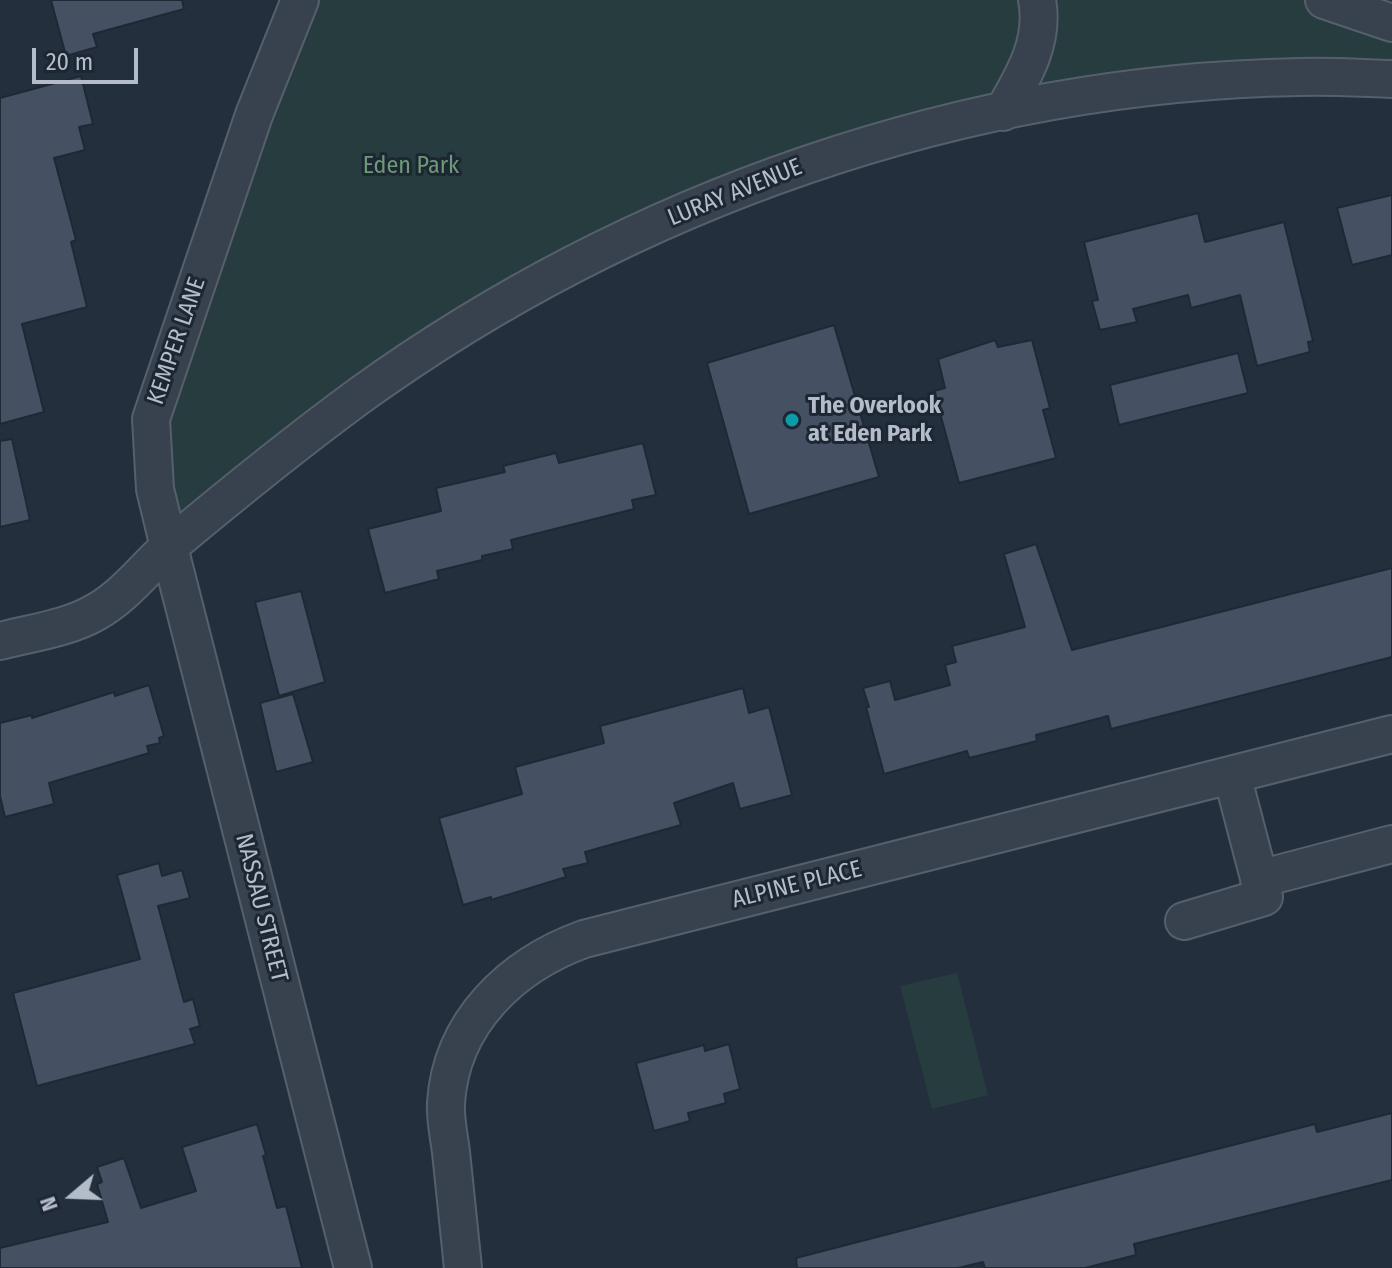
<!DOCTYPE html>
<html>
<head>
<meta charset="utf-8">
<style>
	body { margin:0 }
	#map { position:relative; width:1392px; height:1268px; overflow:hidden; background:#242f3e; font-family:"Fira Sans Condensed",sans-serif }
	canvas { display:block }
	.north { position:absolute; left:32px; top:1156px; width:80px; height:80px; -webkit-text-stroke:6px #1d2633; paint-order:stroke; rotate:251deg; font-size:22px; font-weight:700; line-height:32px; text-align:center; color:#b4bcc9 }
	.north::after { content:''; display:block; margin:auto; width:28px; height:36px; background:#b4bcc9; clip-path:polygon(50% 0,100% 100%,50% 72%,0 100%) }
	.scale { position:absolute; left:32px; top:48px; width:106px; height:36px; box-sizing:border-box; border:4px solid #b4bcc9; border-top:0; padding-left:10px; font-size:24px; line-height:28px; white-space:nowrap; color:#b4bcc9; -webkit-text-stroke:6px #1d2633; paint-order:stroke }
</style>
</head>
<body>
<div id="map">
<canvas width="1392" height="1268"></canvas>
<div class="north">N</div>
<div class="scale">20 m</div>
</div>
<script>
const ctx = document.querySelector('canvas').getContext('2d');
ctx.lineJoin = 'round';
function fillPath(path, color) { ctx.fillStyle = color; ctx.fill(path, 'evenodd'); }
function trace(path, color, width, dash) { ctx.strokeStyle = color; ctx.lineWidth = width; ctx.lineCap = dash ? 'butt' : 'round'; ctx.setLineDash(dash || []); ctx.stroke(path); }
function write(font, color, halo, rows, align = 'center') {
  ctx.font = font + ' "Fira Sans Condensed",sans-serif'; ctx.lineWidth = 6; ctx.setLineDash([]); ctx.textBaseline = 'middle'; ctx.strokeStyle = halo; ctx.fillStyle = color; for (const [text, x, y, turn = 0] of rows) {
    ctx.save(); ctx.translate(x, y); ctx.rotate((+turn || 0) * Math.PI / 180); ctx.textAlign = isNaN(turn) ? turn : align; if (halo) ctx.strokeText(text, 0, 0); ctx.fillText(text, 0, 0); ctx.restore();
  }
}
fillPath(new Path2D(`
	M300,0H1392V79L942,125L579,261L169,547L151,419Z
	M957,973L988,1095L932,1109L900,986Z`), '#263c3f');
const building = new Path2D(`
	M51,0H182L184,9L93,34L97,47L66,56Z
	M81,76L93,124L79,127L85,150L54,158L76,240L71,242L87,307L22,324L44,412L0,424V98Z
	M1392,195V255L1352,265L1337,208Z
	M1198,213L1205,242L1284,222L1313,341L1308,342L1310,352L1257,366L1240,295L1191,308L1188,295L1133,309L1137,322L1100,330L1092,301L1098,300L1084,242Z
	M834,325L879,477L749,514L707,363Z
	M995,340L998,347L1032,340L1050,408L1043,410L1056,458L959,483L934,391L945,388L938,359Z
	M1238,353L1248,393L1119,425L1110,385Z
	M12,439L30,520L0,527V441Z
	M643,443L656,495L632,500L634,509L511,540L513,549L482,556V560L437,571L439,579L385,593L368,529L441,511L436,488L505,472L503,466L556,453L559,463Z
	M1036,544L1072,650L1392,568V657L1111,729L1108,716L1036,735L1037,741L969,758L967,751L884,774L866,707H869L863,688L890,681L895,700L950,685L945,665L956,662L952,646L1025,627L1004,554Z
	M301,591L325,682L279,696L255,602Z
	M149,685L164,736L159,738L160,743L147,746L149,753L49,783L54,804L5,817L0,796V723L32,715V718L114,692L115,696Z
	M743,688L749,713L769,707L792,795L740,809L733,783L674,803L681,825L585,852L588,863L563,869L566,877L491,900V897L463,905L439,818L522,794L515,767L604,743L600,726Z
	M293,694L313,762L276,772L260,703Z
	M159,863L162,876L182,870L190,898L158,906L184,1002L193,999L200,1026L190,1029L195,1044L37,1086L13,993L140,959L117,875Z
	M729,1044L740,1089L724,1094L726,1103L688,1113L690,1121L654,1131L636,1063L704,1045L705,1051Z
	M1392,1113V1180L1134,1244L1136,1255L1085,1268H985L983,1262L958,1268H797L796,1258L1139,1169L1315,1124L1317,1132Z
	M257,1124L266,1155L263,1156L277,1208L286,1206L302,1268H0V1248L108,1222L97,1184L102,1182L97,1167L124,1158L141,1208L196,1191L182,1147Z`);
fillPath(building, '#455162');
trace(building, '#1f2835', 2);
const minor = new Path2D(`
	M300,0L254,115L151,419L155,489L169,547L353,1268
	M1324,0L1392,23
	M1003,112C1023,77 1045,42 1037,0
	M0,641C31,633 69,628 96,612C126,595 146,567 171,545C232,494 295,443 359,396C631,200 964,83 1299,77C1330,76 1361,78 1392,79
	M1259,879L1392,844
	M1184,921L1264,897L1232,775
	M463,1268C459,1229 455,1191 451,1152C449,1136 445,1119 446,1103C451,1022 512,965 584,939L1392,734`);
trace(minor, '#565f6c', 40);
trace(minor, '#38414e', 36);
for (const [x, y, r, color] of [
	[792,420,8,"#0f9aa8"]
]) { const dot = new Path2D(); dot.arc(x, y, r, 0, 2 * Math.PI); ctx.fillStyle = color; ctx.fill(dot); trace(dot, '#1d2633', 3); }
write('24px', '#6b9a76', '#1d2633', [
	["Eden Park",411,166]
]);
write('24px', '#b4bcc9', '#1d2633', [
	["LURAY AVENUE",735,193,-22],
	["KEMPER LANE",177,341,-71],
	["ALPINE PLACE",797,885,-14],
	["NASSAU STREET",261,908,76]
]);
write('bold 24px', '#b4bcc9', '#1d2633', [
	["The Overlook",808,406],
	["at Eden Park",808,434]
], 'left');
</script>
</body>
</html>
